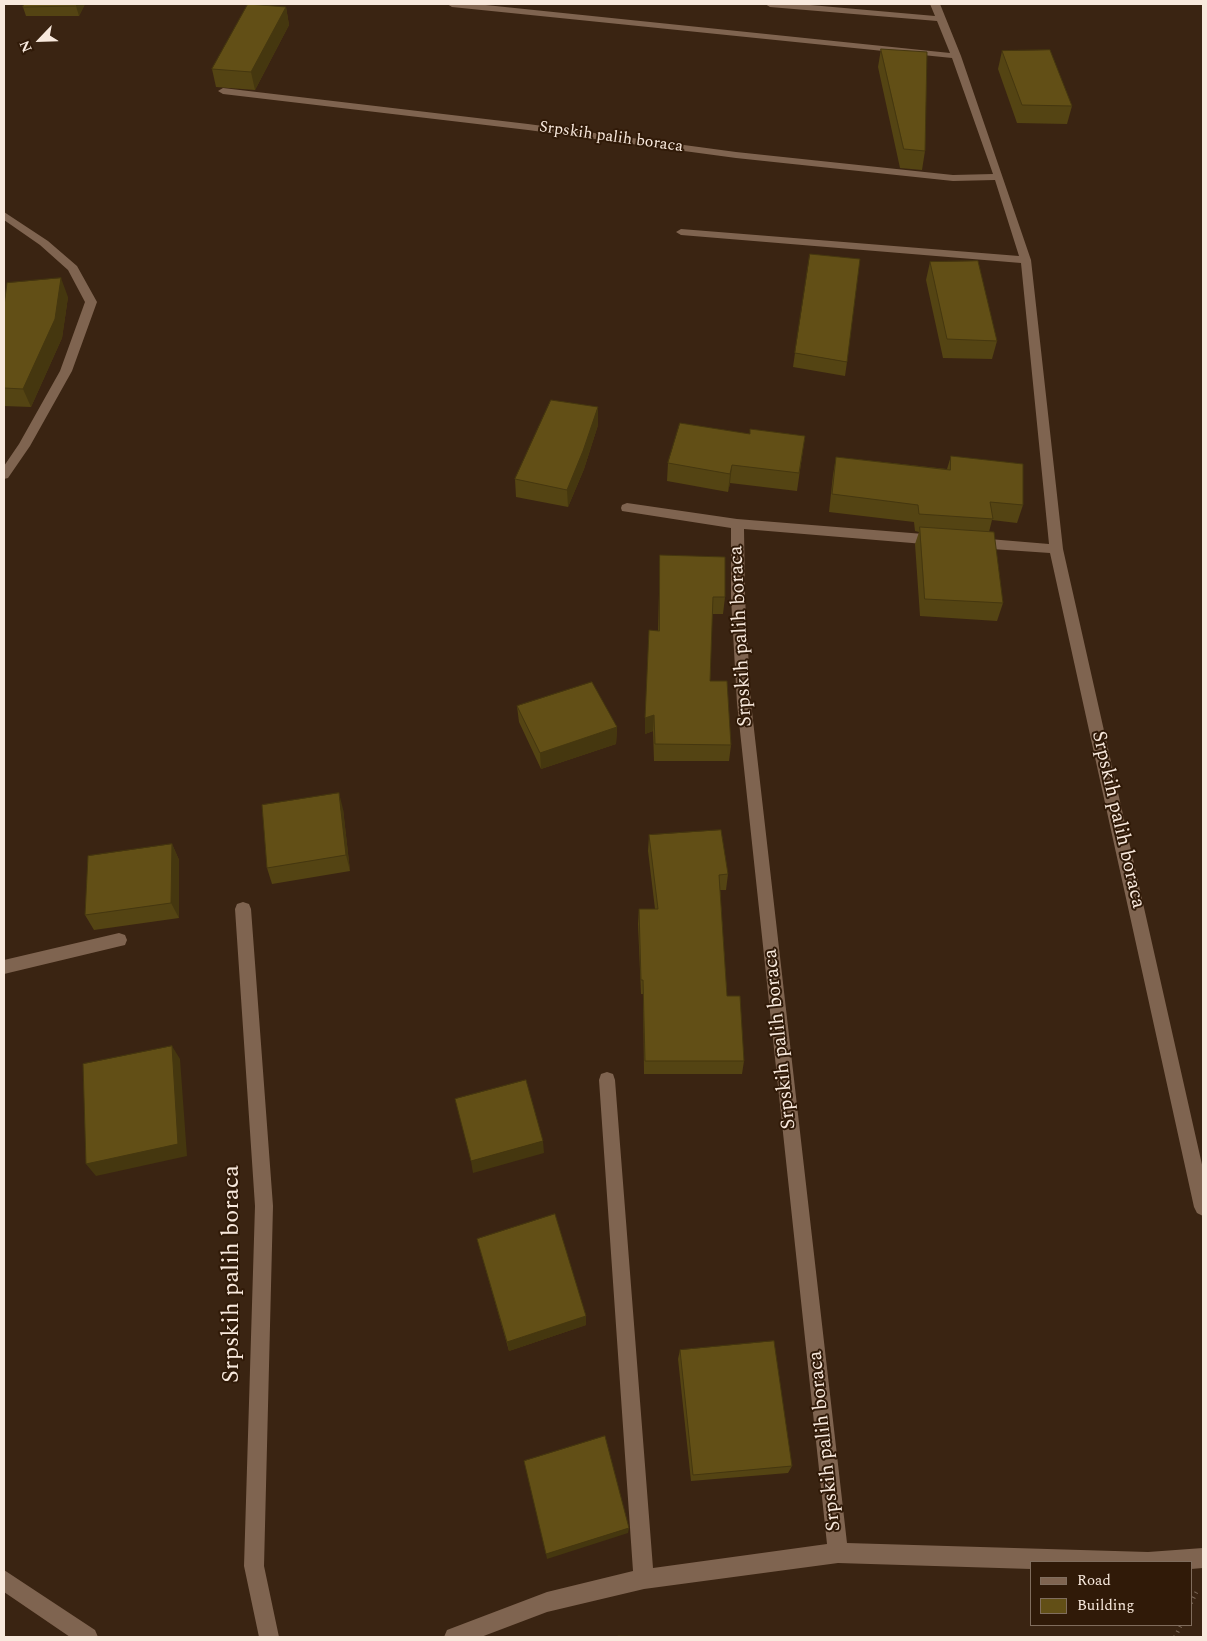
<!DOCTYPE html>
<html>
<head>
<meta charset="utf-8">
<style>
	body { margin:0 }
	#map { position:relative; width:1207px; height:1641px; overflow:hidden; background:#3a2412; font-family:Spectral,serif }
	canvas { display:block }
	.frame { position:absolute; inset:0; border:5px solid #f8e9dd; pointer-events:none }
	.legend { position:absolute; left:1030px; top:1561px; width:162px; height:65px; box-sizing:border-box; background:#301a08; border:1px solid #806d5d; margin:0; padding:6px 9px; list-style:none; font-size:15px; color:#f8e9dd }
	.legend li { display:flex; align-items:center; gap:10px; height:25px }
	.legend b { width:25px; border:1px solid #806d5d }
	.north { position:absolute; left:15px; top:15px; width:50px; height:50px; -webkit-text-stroke:4px #301a08; paint-order:stroke; rotate:246deg; font-size:14px; font-weight:700; line-height:20px; text-align:center; color:#f8e9dd }
	.north::after { content:''; display:block; margin:auto; width:18px; height:22px; background:#f8e9dd; clip-path:polygon(50% 0,100% 100%,50% 72%,0 100%) }
</style>
</head>
<body>
<div id="map">
<canvas width="1207" height="1641"></canvas>
<div class="frame"></div>
<ul class="legend">
<li><b style="height:6px;background:#7f6450"></b>Road</li>
<li><b style="height:14px;background:#624f16"></b>Building</li>
</ul>
<div class="north">N</div>
</div>
<script>
const ctx = document.querySelector('canvas').getContext('2d');
ctx.lineJoin = 'round';
function trace(path, color, width, dash) { ctx.strokeStyle = color; ctx.lineWidth = width; ctx.lineCap = dash ? 'butt' : 'round'; ctx.setLineDash(dash || []); ctx.stroke(path); }
function fillPath(path, color) { ctx.fillStyle = color; ctx.fill(path, 'evenodd'); }
function write(font, color, halo, rows, align = 'center') {
  ctx.font = font + ' Spectral,serif'; ctx.lineWidth = 4; ctx.setLineDash([]); ctx.textBaseline = 'middle'; ctx.strokeStyle = halo; ctx.fillStyle = color; for (const [text, x, y, turn = 0] of rows) {
    ctx.save(); ctx.translate(x, y); ctx.rotate((+turn || 0) * Math.PI / 180); ctx.textAlign = isNaN(turn) ? turn : align; if (halo) ctx.strokeText(text, 0, 0); ctx.fillText(text, 0, 0); ctx.restore();
  }
}
trace(new Path2D(`
	M1191,1603L1197,1591
	M1175,1637L1181,1625`), '#7a6656', 4, [1, 4.5]);
fillPath(new Path2D(`
	M447,4H476L950,53L937,21L770,7L765,4H799L935,16L930,4H940L961,56L1031,260L1063,549L1203,1169V1216L1197,1213L1194,1207L1050,553L977,548L972,546L970,543L972,540L977,538L1049,544L1021,263L681,235L676,232L681,229L1019,256L995,180L953,181L736,158L528,130L223,94L218,91L223,88L528,124L736,152L953,175L993,174L952,58L452,7Z
	M4,212L48,241L77,266L97,302L72,371L30,446L8,478L4,479V466L19,444L60,371L85,302L68,270L40,245L4,220Z
	M627,503L737,519L936,535L941,537L942,540L941,543L936,545L744,529L745,598L751,703L847,1543L1148,1552L1203,1548V1568L1191,1569V1562H1031V1569L838,1563L644,1589L547,1612L481,1637H444L447,1630L547,1592L633,1571L599,1080L601,1074L607,1072L613,1074L615,1080L653,1568L827,1544L737,703L731,598V528L622,511L621,508L622,505Z
	M243,902L249,904L251,909L273,1206L264,1566L279,1637H259L244,1566L255,1206L235,909L237,904Z
	M119,933L125,935L127,940L125,945L4,974V960Z
	M4,1570L95,1630L98,1637H70L4,1592Z`), '#7f6450');
fillPath(new Path2D(`
	M24,4H85L79,16H26L23,7Z
	M286,7L289,25L255,90L216,87L212,69Z
	M881,49L925,151L922,170L900,168L878,67Z
	M1002,51L1072,106L1067,124L1017,123L998,69Z
	M930,262L997,341L992,359L943,358L926,280Z
	M68,297L62,338L31,407L4,406V306Z
	M795,353L847,362L845,376L793,367Z
	M598,425L584,469L568,507L516,497L515,479Z
	M750,434L805,436L797,491L730,483L728,492L667,481L668,463Z
	M951,456L1023,505L1017,523L992,520L989,532L1003,603L997,621L920,616L915,544L919,532L915,531L914,522L829,512L833,475L836,457L947,469Z
	M660,555L725,597L723,614H712L710,681L731,745L729,761H654L653,731L645,734L658,631Z
	M517,706L617,727L616,744L541,769L519,722Z
	M343,809L350,871L272,884L267,868Z
	M649,835L728,874L726,890H720L727,996L744,1061L742,1074H644L643,994H641L638,924L639,909H655L648,851Z
	M172,844L179,860V918L94,930L85,915Z
	M477,1239L586,1316V1325L509,1351Z
	M680,1350L792,1466L788,1473L691,1481L678,1359Z`), '#544413');
fillPath(new Path2D(`
	M78,4H85L79,16L76,6Z
	M286,7L289,25L255,90L251,72Z
	M61,278L68,297L62,338L31,407L23,389Z
	M598,407V425L584,469L568,507L567,490Z
	M732,465L730,483L728,492L730,474Z
	M654,715L653,731L645,734V718Z
	M617,727L616,744L541,769L540,753Z
	M339,793L343,809L350,871L346,855Z
	M172,844L179,860V918L171,903Z
	M172,1046L180,1059L187,1156L96,1176L86,1164Z
	M543,1141L544,1153L473,1173L471,1161Z
	M586,1316V1325L509,1351L507,1342Z
	M629,1528L628,1533L547,1559L546,1554Z`), '#45370f');
const building = new Path2D(`
	M24,4H78L76,6L23,7Z
	M248,4L286,7L251,72L212,69Z
	M881,49L927,52L925,151L904,149Z
	M1050,50L1072,106L1022,105L1002,51Z
	M810,254L860,259L847,362L795,353Z
	M978,261L997,341L947,339L930,262Z
	M61,278L55,319L23,389L4,388V306L7,283Z
	M551,400L598,407L583,451L567,490L515,479Z
	M680,423L750,434V429L805,436L799,473L732,465L730,474L668,463Z
	M951,456L1023,464V505L990,502L993,519L919,514L918,505L832,494L836,457L950,470Z
	M920,527L994,532L1003,603L925,599Z
	M660,555L725,557V597H713L710,681H727L731,745L655,744L654,715L645,718L649,630L659,631Z
	M592,682L617,727L540,753L517,706Z
	M339,793L346,855L267,868L262,805Z
	M721,830L728,874L719,875L727,996H740L744,1061H645L643,980H641L639,909H658L649,835Z
	M172,844L171,903L85,915L88,856Z
	M172,1046L178,1144L86,1164L83,1064Z
	M526,1080L543,1141L471,1161L455,1099Z
	M555,1214L586,1316L507,1342L477,1239Z
	M774,1341L792,1466L693,1475L680,1350Z
	M605,1436L629,1528L546,1554L524,1461Z
	M618,1636L659,1637H618Z`);
fillPath(building, '#624f16');
trace(building, '#45370f', 1);
write('16px', '#f8e9dd', '#301a08', [
	["Srpskih palih boraca",611,138,8]
]);
write('20px', '#f8e9dd', '#301a08', [
	["Srpskih palih boraca",742,636,-93],
	["Srpskih palih boraca",1117,820,77],
	["Srpskih palih boraca",781,1039,-96],
	["Srpskih palih boraca",826,1441,-96]
]);
write('24px', '#f8e9dd', '#301a08', [
	["Srpskih palih boraca",233,1274,-90]
]);
</script>
</body>
</html>
